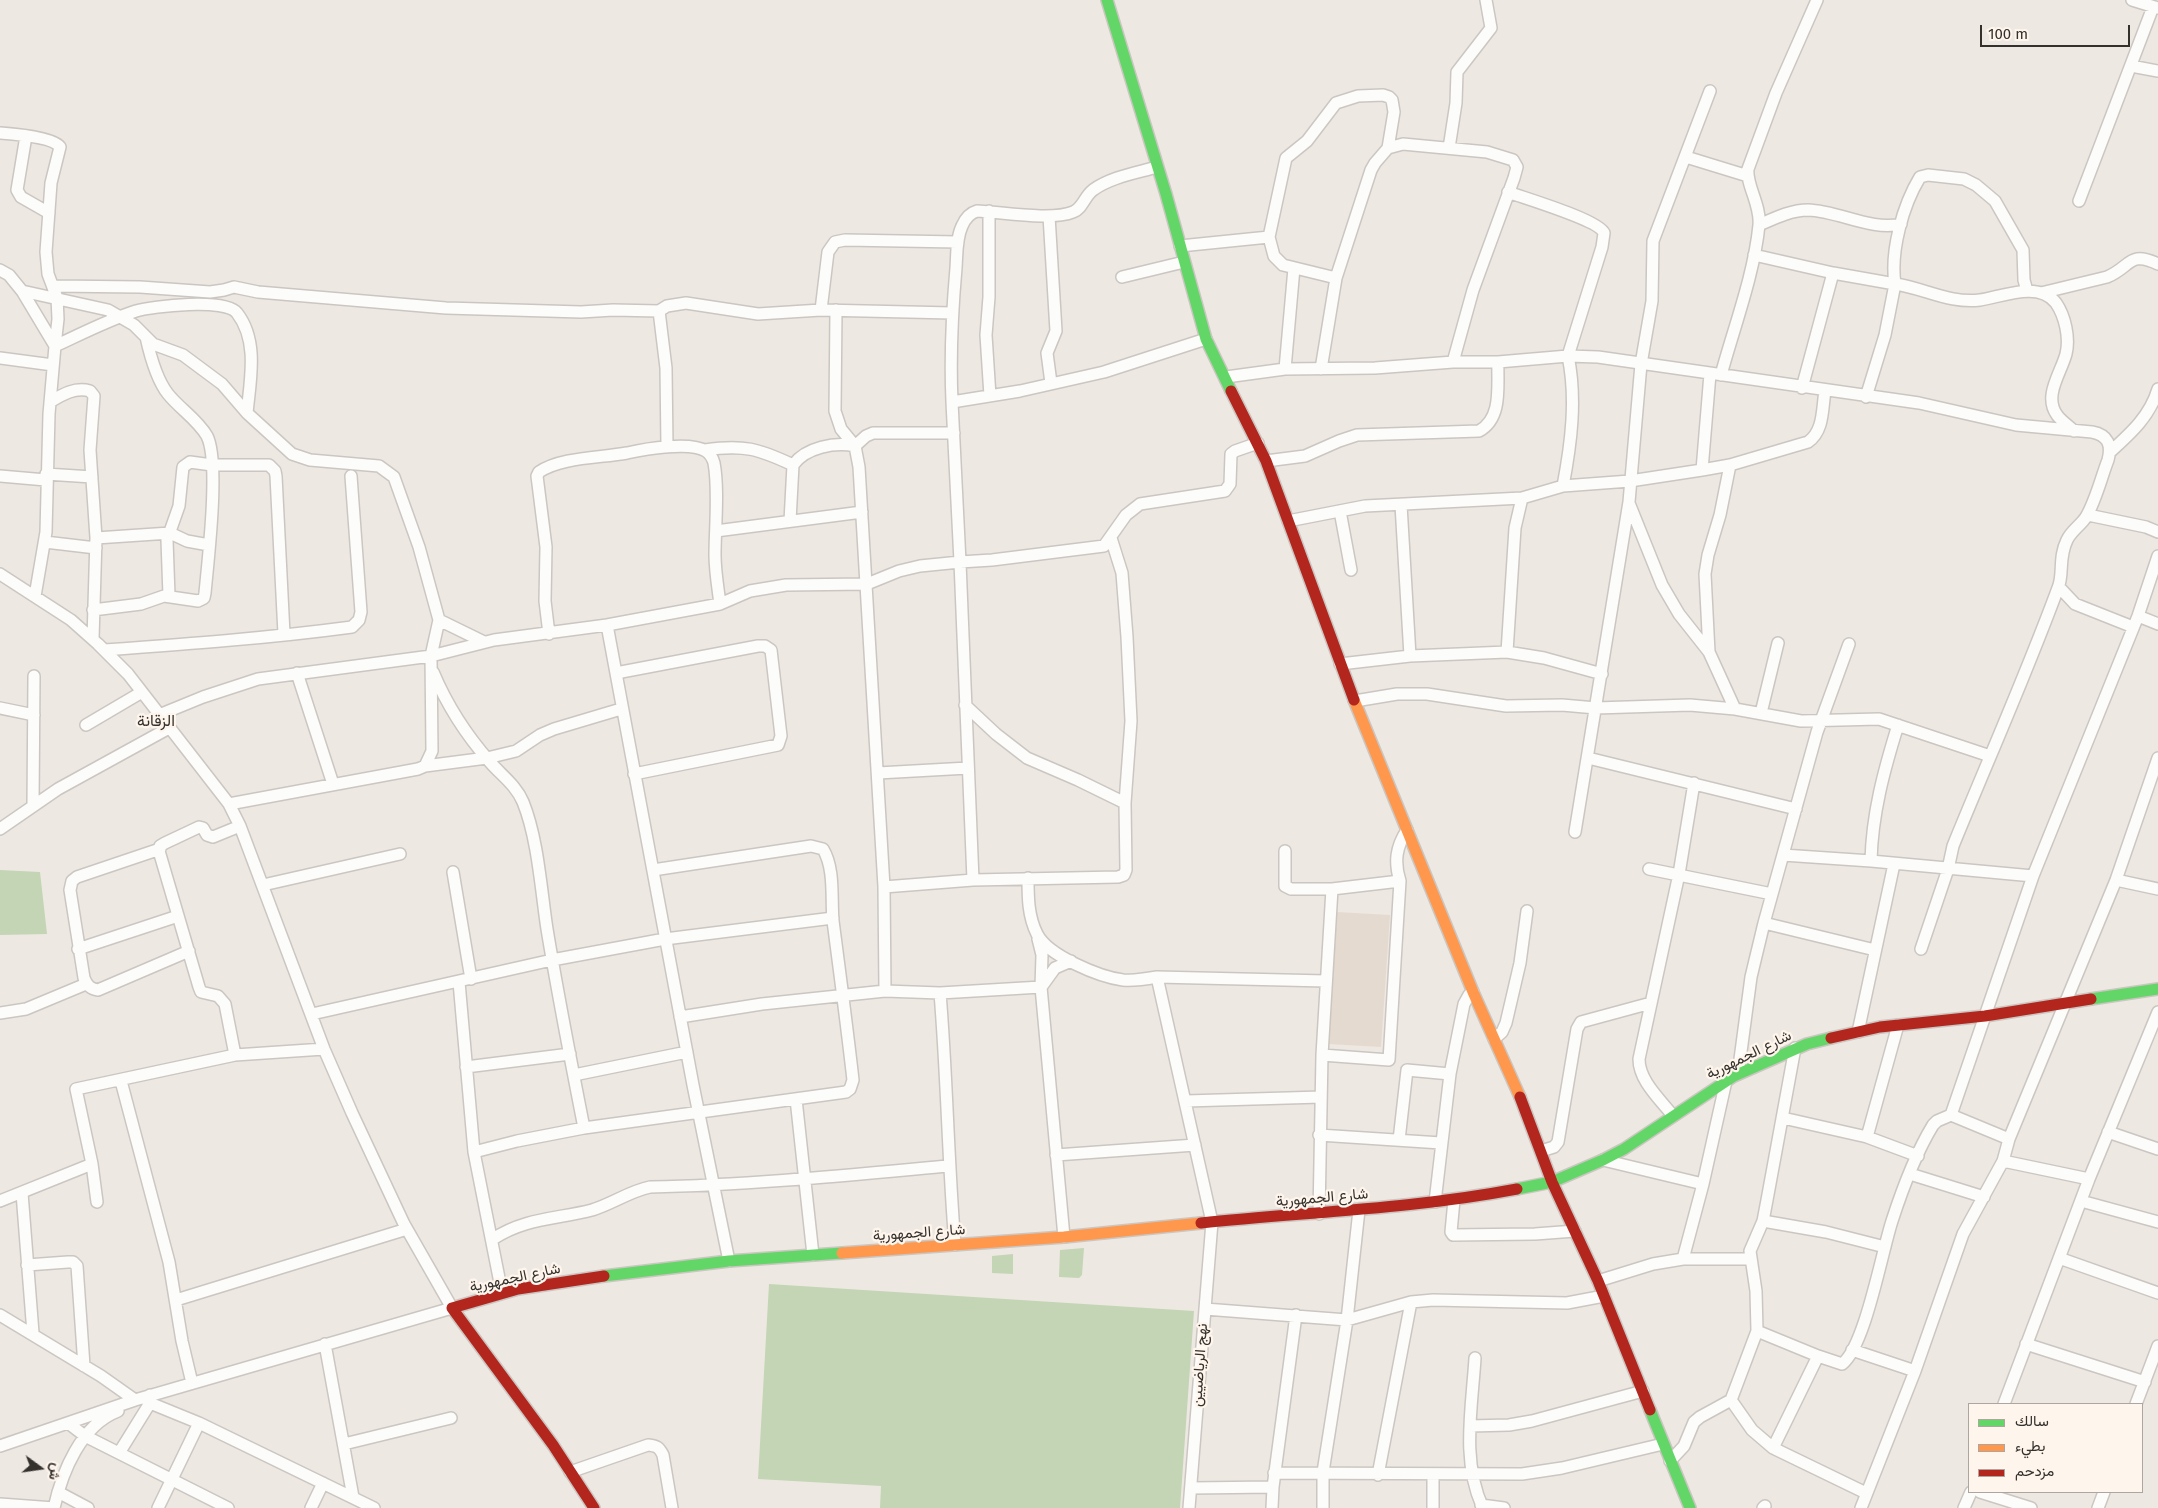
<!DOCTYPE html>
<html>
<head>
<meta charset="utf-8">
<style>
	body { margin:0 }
	#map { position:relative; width:2158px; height:1508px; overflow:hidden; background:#eee8e2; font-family:"Fira Sans",Vazirmatn,sans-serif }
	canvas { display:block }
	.legend { position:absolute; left:1968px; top:1403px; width:175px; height:90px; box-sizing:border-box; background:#fef5ed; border:1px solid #ada6a0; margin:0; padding:6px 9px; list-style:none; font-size:15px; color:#34302c }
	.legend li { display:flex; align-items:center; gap:10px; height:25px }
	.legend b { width:25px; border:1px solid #ada6a0 }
	.north { position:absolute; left:15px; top:1443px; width:50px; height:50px; -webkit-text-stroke:4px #fef5ed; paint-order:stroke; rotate:104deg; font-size:14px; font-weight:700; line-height:20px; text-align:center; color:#34302c }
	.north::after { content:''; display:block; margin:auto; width:18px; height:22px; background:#34302c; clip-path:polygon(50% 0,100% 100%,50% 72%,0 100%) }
	.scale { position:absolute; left:1980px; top:25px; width:150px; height:22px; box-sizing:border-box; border:2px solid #34302c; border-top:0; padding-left:6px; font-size:15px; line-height:18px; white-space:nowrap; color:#34302c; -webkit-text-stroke:4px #fef5ed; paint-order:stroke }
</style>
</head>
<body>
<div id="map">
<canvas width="2158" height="1508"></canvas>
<ul class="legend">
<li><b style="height:6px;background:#63d668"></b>سالك</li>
<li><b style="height:6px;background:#ff974d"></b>بطيء</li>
<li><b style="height:6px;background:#b3261e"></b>مزدحم</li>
</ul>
<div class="north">ش</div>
<div class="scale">100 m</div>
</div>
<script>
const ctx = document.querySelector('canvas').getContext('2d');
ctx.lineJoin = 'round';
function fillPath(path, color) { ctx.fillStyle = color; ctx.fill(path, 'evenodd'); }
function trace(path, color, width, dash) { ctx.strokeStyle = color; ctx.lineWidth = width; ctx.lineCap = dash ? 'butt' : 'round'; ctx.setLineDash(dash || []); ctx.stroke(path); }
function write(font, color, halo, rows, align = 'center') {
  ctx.font = font + ' "Fira Sans",Vazirmatn,sans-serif'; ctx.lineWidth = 4.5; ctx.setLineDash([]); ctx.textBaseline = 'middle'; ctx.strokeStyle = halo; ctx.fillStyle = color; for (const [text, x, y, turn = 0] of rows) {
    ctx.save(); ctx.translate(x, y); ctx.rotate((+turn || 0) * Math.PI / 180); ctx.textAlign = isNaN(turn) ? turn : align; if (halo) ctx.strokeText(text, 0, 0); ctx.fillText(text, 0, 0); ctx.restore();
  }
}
fillPath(new Path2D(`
	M1337,912L1390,915L1381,1047L1329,1044Z`), '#e5dacf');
fillPath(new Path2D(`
	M0,870L40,872L47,934L0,935Z
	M1084,1248L1082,1275L1079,1278L1059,1277L1060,1250Z
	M1013,1254V1274L992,1273V1256Z
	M769,1284L1194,1311L1180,1508H880L881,1486L758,1479Z`), '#c3d5b4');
const street = new Path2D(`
	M2132,0L2158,8
	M2131,66L2158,71
	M0,133C13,134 53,137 60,147L51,183L46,252L48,274L57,298L58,319L55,346
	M26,136L17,190L21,197L49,213
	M1449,148L1456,103L1457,72L1491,28L1486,0
	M1686,157L1748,176
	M1508,192C1524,198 1599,220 1604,233L1602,247L1568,356C1577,399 1571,444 1563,486
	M2079,201L2153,7
	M989,211V297L986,335L990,396
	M1049,216L1056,331L1047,353L1051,383
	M1759,225C1775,218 1791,210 1808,210C1839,211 1871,231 1901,224
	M1269,237L1286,158L1307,141L1336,103L1358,96L1383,95L1389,97L1392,100L1394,112L1388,148
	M1180,246L1269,237L1274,256L1283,265L1336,278L1321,369
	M1754,255L1833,273L1895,284L1885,335L1866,397
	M0,270L9,275L22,291L108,310L134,325L153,344L183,355L222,384L247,413L292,454L310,460L379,466L394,477L419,547L439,620L431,656L432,751L425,766L418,769L229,804
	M1122,277L1184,262
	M1336,278L1371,170L1375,163L1388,148L1403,144L1487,152L1513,160L1517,167L1514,178L1473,290L1453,362
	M54,286L140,287L210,292L224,290L234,287L258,292L446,308L581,312L613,310L659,311
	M22,291L55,346L49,414L46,532L35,596
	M2027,291L2024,280L2023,250L1995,201L1976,185L1964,179L1928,175L1920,177C1903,205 1890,251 1895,284C1924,288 1950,304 1980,300C2001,297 2039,280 2056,303C2065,316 2070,338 2066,354C2061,373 2043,396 2057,415C2061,421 2069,426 2074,431
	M2041,293L2107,277C2131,267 2129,250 2158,264
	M821,310L828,252L835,242L845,240L958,242
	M836,310L835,411L841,429L855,446L859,467L884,887L885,991
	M1206,339L1104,372L1020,391L952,402L960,562L992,560L1104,546L1126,515L1140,504L1225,491L1230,484L1231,454L1235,451L1258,443
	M55,346C81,334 108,320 136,311C153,306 226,298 237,313C259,341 250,381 247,413
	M0,358L53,365
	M1285,369L1294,268
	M1721,375C1734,327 1754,275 1759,225C1761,205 1746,185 1748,169L1776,93L1817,0
	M1226,377L1285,369L1375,368L1453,362H1498L1568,356L1598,357L1919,403L2016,425L2092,432C2108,435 2112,445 2108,460C2101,478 2096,500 2086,517C2081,525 2071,531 2067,540C2058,558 2064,574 2058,588C2026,675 1988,760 1953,846L1948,869L1921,949
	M1802,388L1833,273
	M50,402C63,394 75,387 90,391L94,396L90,450L96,538L93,639
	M952,402C950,357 952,313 956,268C957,255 956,239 962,226C965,219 970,213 977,211C1002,212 1051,221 1073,212C1083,208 1084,197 1093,190C1111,177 1136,173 1157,167
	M667,447L666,368L659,311L667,306L686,303L758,314L821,310L952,313
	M705,450C743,444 759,449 793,465C806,447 835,442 855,446L866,436L873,433H954
	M2110,452C2131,433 2150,416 2158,389
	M1266,461L1305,456L1339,441L1357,435L1479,431C1503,418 1497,385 1498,362
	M1730,465L1720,515L1708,555L1705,574L1709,652L1735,709
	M1702,470L1710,374
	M46,474L92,477
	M0,476L46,480
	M1629,503L1662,585L1679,614L1709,652
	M1401,505L1410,656
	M1340,511L1351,570
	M2088,515L2146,527L2158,532
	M790,521L793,465
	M1288,521L1365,506L1522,498L1563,486L1630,481L1702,470L1730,465L1808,442C1824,431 1822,409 1825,391
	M716,531L862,512
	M96,538L170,533L187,541L209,545
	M45,542L96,548
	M0,574L71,620L98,644L128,674L229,804L240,826L324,1049L352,1113L404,1224L452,1308L135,1400L0,1446
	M2059,587L2075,604L2133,627
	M169,596L167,540L179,506L183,467L190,462L212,465H269L275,471L276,476L284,634
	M93,610L141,604L164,596L198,601L204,598L205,593C208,560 220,462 207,436C197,419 180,409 168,394C156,379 150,355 146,337
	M2138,616L2158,624
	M439,620L484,642
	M607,625L693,1085L729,1261
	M549,634L545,601L546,547L537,476L539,472C561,457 600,458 627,453C645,449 690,441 706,451C710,454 713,459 714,463C719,489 715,528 715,555C715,571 718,588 720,604
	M104,650C187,644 270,638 352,627L359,620L361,612L351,476
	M1507,652L1515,528L1522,498
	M1340,664L1410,656L1507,652L1544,658L1602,674
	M433,672C446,703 467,736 490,762C501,775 516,785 523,802C538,839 541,890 547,929C558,996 571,1062 584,1128
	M297,673L333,784
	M616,673L758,646H765L771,650L781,736L778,745L634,774
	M1355,701L1397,694H1427L1506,706L1562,705L1596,708L1690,705L1735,709L1801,721L1879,719L1990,756
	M965,705L996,734L1027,758L1078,780L1125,803
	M0,708L34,715
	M1761,713L1778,643
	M159,715L203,697L258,679L431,656L494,640L607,625L720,604L750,591L786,585L867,584L899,571L920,566L960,562L973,880
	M86,725L142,692
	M1588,758L1796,809
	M425,766L487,758L516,751L540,735L554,729L621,709
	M878,773L968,768
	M33,806L34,676
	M0,829L58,789L169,728
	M1575,832L1629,502L1641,364L1652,301L1653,241L1710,91
	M160,849L77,877L72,881L70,890L84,978C87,986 91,989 98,990L189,951
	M1285,851V886L1291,889H1332
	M1783,855L1871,861L2033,876
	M1871,861C1872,814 1884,770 1898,725
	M1649,869L1772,894
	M453,872L471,979
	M1028,878C1028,897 1028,916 1037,934C1048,956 1100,977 1123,980C1135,981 1146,979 1157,977L1326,981
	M2116,880L2158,889
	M1400,881C1394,862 1396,847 1407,830
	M263,885L400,854
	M884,887L973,880L1118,877L1124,875L1126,870L1125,803L1131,721L1127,637L1122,573L1111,538
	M1764,923L1875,950
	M1038,939L1042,955L1041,987
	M78,949L178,916
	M1157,977L1212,1222L1189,1508
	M459,982L474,1152L502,1293
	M1042,986L1055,968L1071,961
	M940,993C947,1077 948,1161 955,1245
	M0,1013L26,1009L86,984
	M312,1014L552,960L665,939L833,918
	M680,1017L762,1004L885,991L940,993L1041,987L1064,1237
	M1858,1032L1894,864
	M1494,1039L1502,1032L1506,1023L1520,963L1527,911
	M235,1055L225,1004L218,996L201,992L199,987L159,851L160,846L165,843L199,827L203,828L207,835L213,837L240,826
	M466,1067L570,1054
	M1738,1074L1751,977L1764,923L1817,732L1849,644
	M574,1075L687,1052
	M121,1081L169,1262L182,1341L192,1383
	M796,1099L813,1255
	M1186,1101L1321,1097
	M1673,1116C1660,1099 1639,1081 1639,1059L1679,874L1694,783
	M1783,1118L1867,1137L1918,1156
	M2108,1132L2158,1149
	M1319,1135L1441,1143
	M1867,1137L1898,1025
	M2009,1139L1951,1115L2033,876L2138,616L2158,556
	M1399,1140L1407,1070L1450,1074
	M1541,1151L1554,1147L1558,1142L1577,1029L1581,1022L1651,1003
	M474,1152L517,1141L584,1128L846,1092L850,1089L853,1080C847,1027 840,974 833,921C831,898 835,869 823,849L811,846L653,870
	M1056,1155L1195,1145
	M1603,1160L1703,1184
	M2003,1161L2089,1179
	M1910,1174L1984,1197
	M22,1193L33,1333
	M1454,1200L1451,1232L1453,1235L1535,1234L1575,1231
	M0,1201L92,1164
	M2081,1201L2158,1222
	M97,1202L92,1164L76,1089L235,1055L324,1049
	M1435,1202L1450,1074L1464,1004L1469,995L1473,992
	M1319,1214L1322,1055L1332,889L1400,881L1389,1060L1322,1055
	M1763,1221L1826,1232L1885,1247
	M493,1239C524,1218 557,1219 592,1210C612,1204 630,1191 650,1187C750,1185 849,1175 948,1166
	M2059,1258L2158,1293
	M1683,1259H1751
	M27,1265L68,1262H73L77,1266L84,1366
	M1598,1281L1653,1264L1683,1259L1703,1184L1726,1081
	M176,1300L407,1229
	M1205,1309L1347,1320L1411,1302L1433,1300L1567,1303L1604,1296
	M0,1315L101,1376L135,1400
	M1757,1331L1818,1356
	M325,1344L353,1497
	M2026,1344L2145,1382
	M1852,1350L1915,1371
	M1475,1358C1472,1408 1461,1461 1483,1508
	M150,1395V1403L199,1423L374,1508
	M1731,1400L1752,1430L1773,1448
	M2004,1404L2089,1179L2158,1012
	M2136,1404L2158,1346
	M68,1423L85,1436L228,1508
	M1470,1426L1509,1425L1532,1421L1643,1391
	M344,1444L451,1418
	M119,1453L150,1403
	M1670,1461L1684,1446L1694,1422L1700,1417L1731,1400L1757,1331L1756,1291L1750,1251L1763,1221L1767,1200L1795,1048
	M570,1472L648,1445C657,1446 659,1447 663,1455L672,1508
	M1274,1473L1522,1474L1562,1468L1663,1444
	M1378,1475L1411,1302
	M1191,1488L1273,1487
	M58,1492L88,1508
	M1980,1492L2031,1508
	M1866,1493L1773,1448L1818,1356L1842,1364C1865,1347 1882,1251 1892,1221C1902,1190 1916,1153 1933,1125L1937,1121L1951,1115
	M0,1504L54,1508
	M1481,1505L1504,1508
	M54,1508C62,1472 81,1425 118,1411
	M158,1508L199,1423
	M311,1508L323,1483
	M1272,1508L1273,1487L1296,1315
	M1323,1508V1472L1347,1320L1359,1210
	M1433,1508V1475
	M1763,1508L1765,1506
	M1861,1508L1915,1371L1963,1234L2003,1161L2009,1139L2116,880L2158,758
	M1964,1508L1971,1492
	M2098,1508L2104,1492`);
const fast = new Path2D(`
	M1107,0L1166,194L1206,339L1231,391
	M2091,999L2158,989
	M1517,1189L1552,1182L1603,1160L1624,1149L1734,1076L1807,1044L1831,1038
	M604,1276L729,1261L842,1253
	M1650,1410L1690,1508`);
const slow = new Path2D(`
	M1354,700L1473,992L1520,1097
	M842,1253L1064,1237L1201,1223`);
const jam = new Path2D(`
	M1231,391L1266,461L1354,700
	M1831,1038L1880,1027L1985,1016L2091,999
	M1520,1097L1552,1182L1598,1281L1650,1410
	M1201,1223C1306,1212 1412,1209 1517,1189
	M594,1508L553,1445L452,1308L518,1289L604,1276`);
trace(street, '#cbc6c1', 14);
trace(fast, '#cbc6c1', 14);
trace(slow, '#cbc6c1', 14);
trace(jam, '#cbc6c1', 14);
trace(street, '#fcfcfb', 11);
trace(fast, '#63d668', 11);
trace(slow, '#ff974d', 11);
trace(jam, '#b3261e', 11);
write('15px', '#34302c', '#fef5ed', [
	["شارع الجمهورية",1749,1055,-26],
	["شارع الجمهورية",1322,1198,-5],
	["شارع الجمهورية",919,1233,-4],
	["شارع الجمهورية",515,1278,-12],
	["نهج الرياضيين",1200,1365,-86]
]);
write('16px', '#34302c', '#fef5ed', [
	["الزقانة",156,722]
]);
</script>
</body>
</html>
